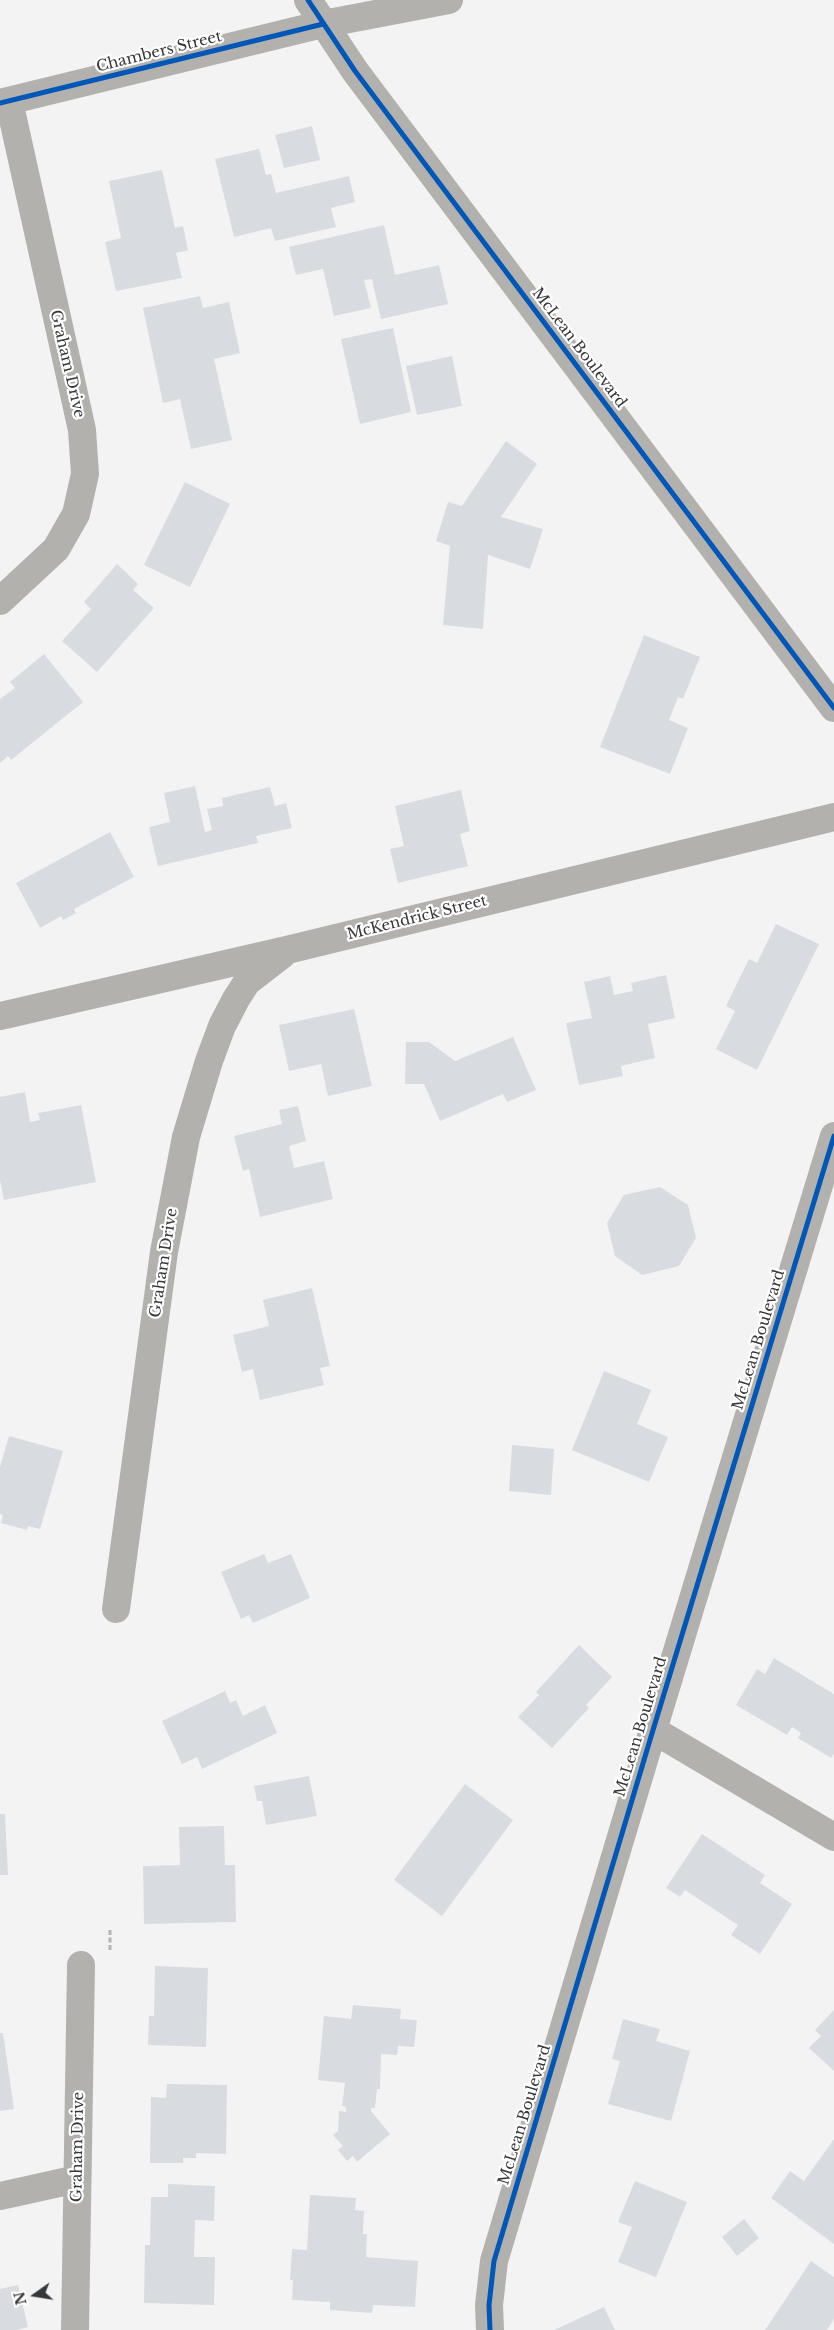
<!DOCTYPE html>
<html>
<head>
<meta charset="utf-8">
<style>
	body { margin:0 }
	#map { position:relative; width:834px; height:2330px; overflow:hidden; background:#f3f3f4; font-family:"Libre Baskerville",serif }
	canvas { display:block }
	.north { position:absolute; left:10px; top:2270px; width:50px; height:50px; -webkit-text-stroke:4px #fff; paint-order:stroke; rotate:257deg; font-size:14px; font-weight:700; line-height:20px; text-align:center; color:#363738 }
	.north::after { content:''; display:block; margin:auto; width:18px; height:22px; background:#363738; clip-path:polygon(50% 0,100% 100%,50% 72%,0 100%) }
</style>
</head>
<body>
<div id="map">
<canvas width="834" height="2330"></canvas>
<div class="north">N</div>
</div>
<script>
const ctx = document.querySelector('canvas').getContext('2d');
ctx.lineJoin = 'round';
function fillPath(path, color) { ctx.fillStyle = color; ctx.fill(path, 'evenodd'); }
function trace(path, color, width, dash) { ctx.strokeStyle = color; ctx.lineWidth = width; ctx.lineCap = dash ? 'butt' : 'round'; ctx.setLineDash(dash || []); ctx.stroke(path); }
function write(font, color, halo, rows, align = 'center') {
  ctx.font = font + ' "Libre Baskerville",serif'; ctx.lineWidth = 4.5; ctx.setLineDash([]); ctx.textBaseline = 'middle'; ctx.strokeStyle = halo; ctx.fillStyle = color; for (const [text, x, y, turn = 0] of rows) {
    ctx.save(); ctx.translate(x, y); ctx.rotate((+turn || 0) * Math.PI / 180); ctx.textAlign = isNaN(turn) ? turn : align; if (halo) ctx.strokeText(text, 0, 0); ctx.fillText(text, 0, 0); ctx.restore();
  }
}
fillPath(new Path2D(`
	M312,126L320,160L284,168L275,135Z
	M259,149L266,175L271,174L276,193L349,176L355,202L331,208L336,227L275,241L271,228L234,237L215,159Z
	M162,170L175,228L183,226L188,250L176,253L182,278L116,291L105,242L121,238L109,181Z
	M384,225L395,275L439,265L448,304L381,319L372,279L364,280L371,308L334,316L323,269L296,275L289,247Z
	M200,296L203,308L229,302L240,353L214,359L232,440L191,449L180,399L163,403L143,308Z
	M393,328L411,412L360,424L341,339Z
	M452,356L462,406L417,415L406,366Z
	M506,441L537,464L501,517L543,529L530,569L488,555L483,629L443,625L450,546L436,541L448,502L462,506Z
	M185,482L230,504L190,587L144,565Z
	M117,564L138,584L133,590L154,608L97,672L62,641L91,609L84,602Z
	M644,635L700,657L683,699L678,697L669,720L688,728L670,774L600,747Z
	M44,654L83,702L11,760L8,756L0,763V699L15,688L10,682Z
	M195,786L205,832L212,830L207,809L223,806L222,798L270,787L275,806L286,803L292,828L256,836L258,843L158,866L149,827L170,822L164,793Z
	M461,790L470,831L460,834L468,866L398,883L390,849L404,846L395,806Z
	M110,832L134,877L74,909L76,913L63,920L61,916L40,928L16,883Z
	M776,924L819,944L757,1070L716,1049L735,1011L726,1006L749,959L757,963Z
	M666,975L675,1018L648,1024L655,1058L621,1066L623,1076L579,1085L566,1023L592,1018L584,982L610,976L614,995L633,991L631,983Z
	M354,1009L372,1086L328,1096L321,1064L289,1071L279,1025Z
	M513,1037L536,1090L507,1102L503,1094L440,1121L424,1084H405L406,1042H429L455,1061Z
	M25,1092L30,1122L40,1120L38,1113L81,1105L96,1182L4,1200L0,1180V1097Z
	M298,1106L306,1141L289,1146L294,1168L324,1161L333,1199L260,1217L249,1169L243,1171L234,1136L282,1124L279,1110Z
	M660,1187L688,1205L696,1238L679,1266L642,1275L615,1256L607,1223L624,1195Z
	M312,1288L330,1366L320,1368L324,1385L260,1400L253,1369L242,1372L233,1335L269,1326L263,1300Z
	M604,1371L651,1390L637,1424L668,1437L649,1482L572,1450Z
	M9,1436L63,1451L40,1529L28,1526L27,1530L1,1523L3,1515L0,1514V1467Z
	M512,1445L554,1449L551,1495L509,1491Z
	M264,1554L268,1563L291,1554L310,1598L253,1623L249,1615L241,1619L221,1572Z
	M579,1645L612,1677L586,1705L589,1708L552,1748L518,1717L539,1695L536,1692Z
	M774,1658L834,1694V1754L831,1758L798,1738L801,1733L792,1727L787,1735L736,1705L757,1669L765,1674Z
	M225,1691L230,1703L236,1700L243,1716L265,1705L277,1733L202,1769L197,1757L182,1764L162,1721Z
	M309,1776L317,1816L266,1825L262,1801H257L254,1786Z
	M465,1784L513,1820L442,1916L394,1880Z
	M0,1814H5L8,1875H0Z
	M224,1826L225,1865H235L236,1922L144,1924L143,1866L180,1865L179,1827Z
	M702,1834L765,1875L760,1883L792,1904L760,1954L731,1935L738,1925L685,1890L680,1897L666,1888Z
	M155,1966L208,1968L206,2047L148,2045L149,2016H154Z
	M353,2005L401,2009L400,2019L417,2020L414,2047L398,2046L397,2055L381,2054L380,2089H377L375,2108H371V2111L390,2134L357,2162L353,2156L347,2161L338,2150L343,2146L333,2135L338,2131L339,2111L346,2112V2107L342,2106L345,2083L318,2080L324,2016L351,2019Z
	M834,2010V2071L809,2048L821,2036L815,2030Z
	M623,2019L660,2029L656,2041L690,2051L671,2121L608,2104L620,2061L612,2059Z
	M0,2033H3L14,2109L0,2111Z
	M167,2084L227,2085L226,2154L196,2153V2158H183V2163H150L151,2097L166,2098Z
	M834,2139V2244L771,2198L790,2171L804,2181Z
	M635,2181L687,2202L656,2277L618,2262L632,2227L618,2222Z
	M168,2184L215,2186L214,2221L195,2220L194,2257H215L214,2305L144,2303L145,2245H150L151,2197H168Z
	M310,2195L356,2198L355,2210L364,2211L363,2234H367L366,2257L418,2261L415,2307L373,2305L372,2313L330,2310V2302L292,2300L293,2280H290L292,2249L307,2250Z
	M744,2219L759,2238L737,2256L722,2237Z
	M811,2261L834,2277V2319L827,2330H765Z
	M18,2285L28,2327L17,2330H0V2289Z
	M604,2307L615,2330H554Z`), '#d8dce1');
trace(new Path2D(`
	M110,1950V1930`), '#b6b4b3', 3, [5, 2.5]);
trace(new Path2D(`
	M308,0L355,71L834,708
	M0,103L323,24L449,0
	M0,601L56,549L76,514L85,474L82,430L9,101
	M0,1016L291,949L834,817
	M116,1609L164,1252L186,1137L209,1061L222,1026L236,999L247,982L282,955
	M653,1730L834,1837
	M0,2196L77,2179
	M75,2330L81,1965
	M490,2330L489,2305L494,2261L653,1730L834,1136`), '#b2b1ae', 28);
trace(new Path2D(`
	M308,0L355,71L834,708
	M0,103L323,24
	M490,2330L489,2305L494,2261L653,1730L834,1136`), '#0057b8', 5);
write('15px', '#363738', '#fff', [
	["Chambers Street",159,52,-14],
	["McLean Boulevard",579,348,53],
	["Graham Drive",67,364,77],
	["McKendrick Street",417,918,-14],
	["Graham Drive",164,1263,-81],
	["McLean Boulevard",759,1340,-73],
	["McLean Boulevard",641,1727,-73],
	["McLean Boulevard",525,2115,-73],
	["Graham Drive",78,2147,-89]
]);
</script>
</body>
</html>
